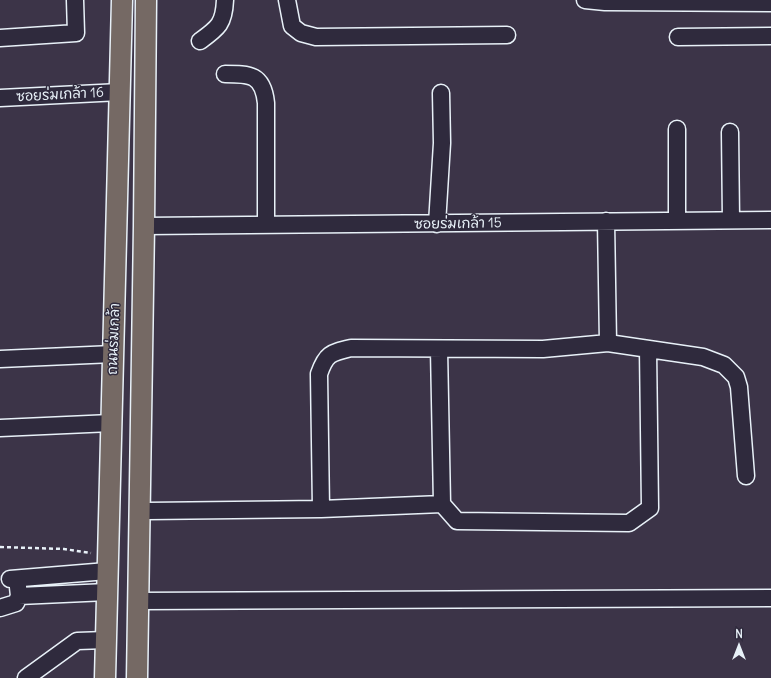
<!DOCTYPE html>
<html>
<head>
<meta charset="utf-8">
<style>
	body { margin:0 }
	#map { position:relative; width:771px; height:678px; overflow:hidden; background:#3c3448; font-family:Delius,sans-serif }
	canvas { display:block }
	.north { position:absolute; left:719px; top:626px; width:40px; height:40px; -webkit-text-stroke:3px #2f2a3d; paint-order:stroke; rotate:0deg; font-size:11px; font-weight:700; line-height:16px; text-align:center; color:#e8f1f8 }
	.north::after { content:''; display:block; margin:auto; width:14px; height:18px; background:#e8f1f8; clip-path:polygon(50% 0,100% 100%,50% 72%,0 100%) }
</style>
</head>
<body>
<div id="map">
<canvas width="771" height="678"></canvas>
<div class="north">N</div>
</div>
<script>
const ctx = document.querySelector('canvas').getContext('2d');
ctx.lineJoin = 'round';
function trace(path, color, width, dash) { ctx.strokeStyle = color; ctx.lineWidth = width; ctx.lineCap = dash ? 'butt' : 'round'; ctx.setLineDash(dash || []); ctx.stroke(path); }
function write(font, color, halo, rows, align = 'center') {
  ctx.font = font + ' Delius,"Playpen Sans Thai",sans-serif'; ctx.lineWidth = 3; ctx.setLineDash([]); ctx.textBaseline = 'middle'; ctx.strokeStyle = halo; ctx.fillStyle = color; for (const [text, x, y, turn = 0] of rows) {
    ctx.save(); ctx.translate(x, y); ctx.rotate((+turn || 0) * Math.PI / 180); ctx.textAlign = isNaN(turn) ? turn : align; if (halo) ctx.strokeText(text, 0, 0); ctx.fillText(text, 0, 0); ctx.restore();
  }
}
const minor = new Path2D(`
	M287,0L292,26L301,33L316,37L507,35
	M585,0L605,2L771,3
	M678,37L771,36
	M0,38L76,33L75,0
	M200,41C218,28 224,24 225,0
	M225,74C250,74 263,74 266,103V225
	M0,98L120,92
	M677,129V221
	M730,132L731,220
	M606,221L608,343L703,357L724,365L736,377L739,387L746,476
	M437,224L442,143L441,93
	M144,226L771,220
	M439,349L442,504
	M0,359L113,354
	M0,428L111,423
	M321,509L319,374C326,354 330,353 351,348L543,349L608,343
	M147,511L321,509L442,504L457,521L629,523L650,508L648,349
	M10,579L107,571
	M19,596L107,592
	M138,601L771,598
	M0,608L16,603L19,596L18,587
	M26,678L77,641L106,640`);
const major = new Path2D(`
	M105,678L122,0
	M137,678L144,226L146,0`);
trace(minor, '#e8f1f8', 19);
trace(major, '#e8f1f8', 23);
trace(new Path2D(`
	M0,547L64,549L91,553`), '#e8f1f8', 2.5, [4, 3]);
trace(minor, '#2f2a3d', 16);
trace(major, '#756964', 20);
write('14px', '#e8f1f8', '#2f2a3d', [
	["ซอยร่มเกล้า 16",60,95,-3],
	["ซอยร่มเกล้า 15",458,224,-1],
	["ถนนร่มเกล้า",114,339,-88]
]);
</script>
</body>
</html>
